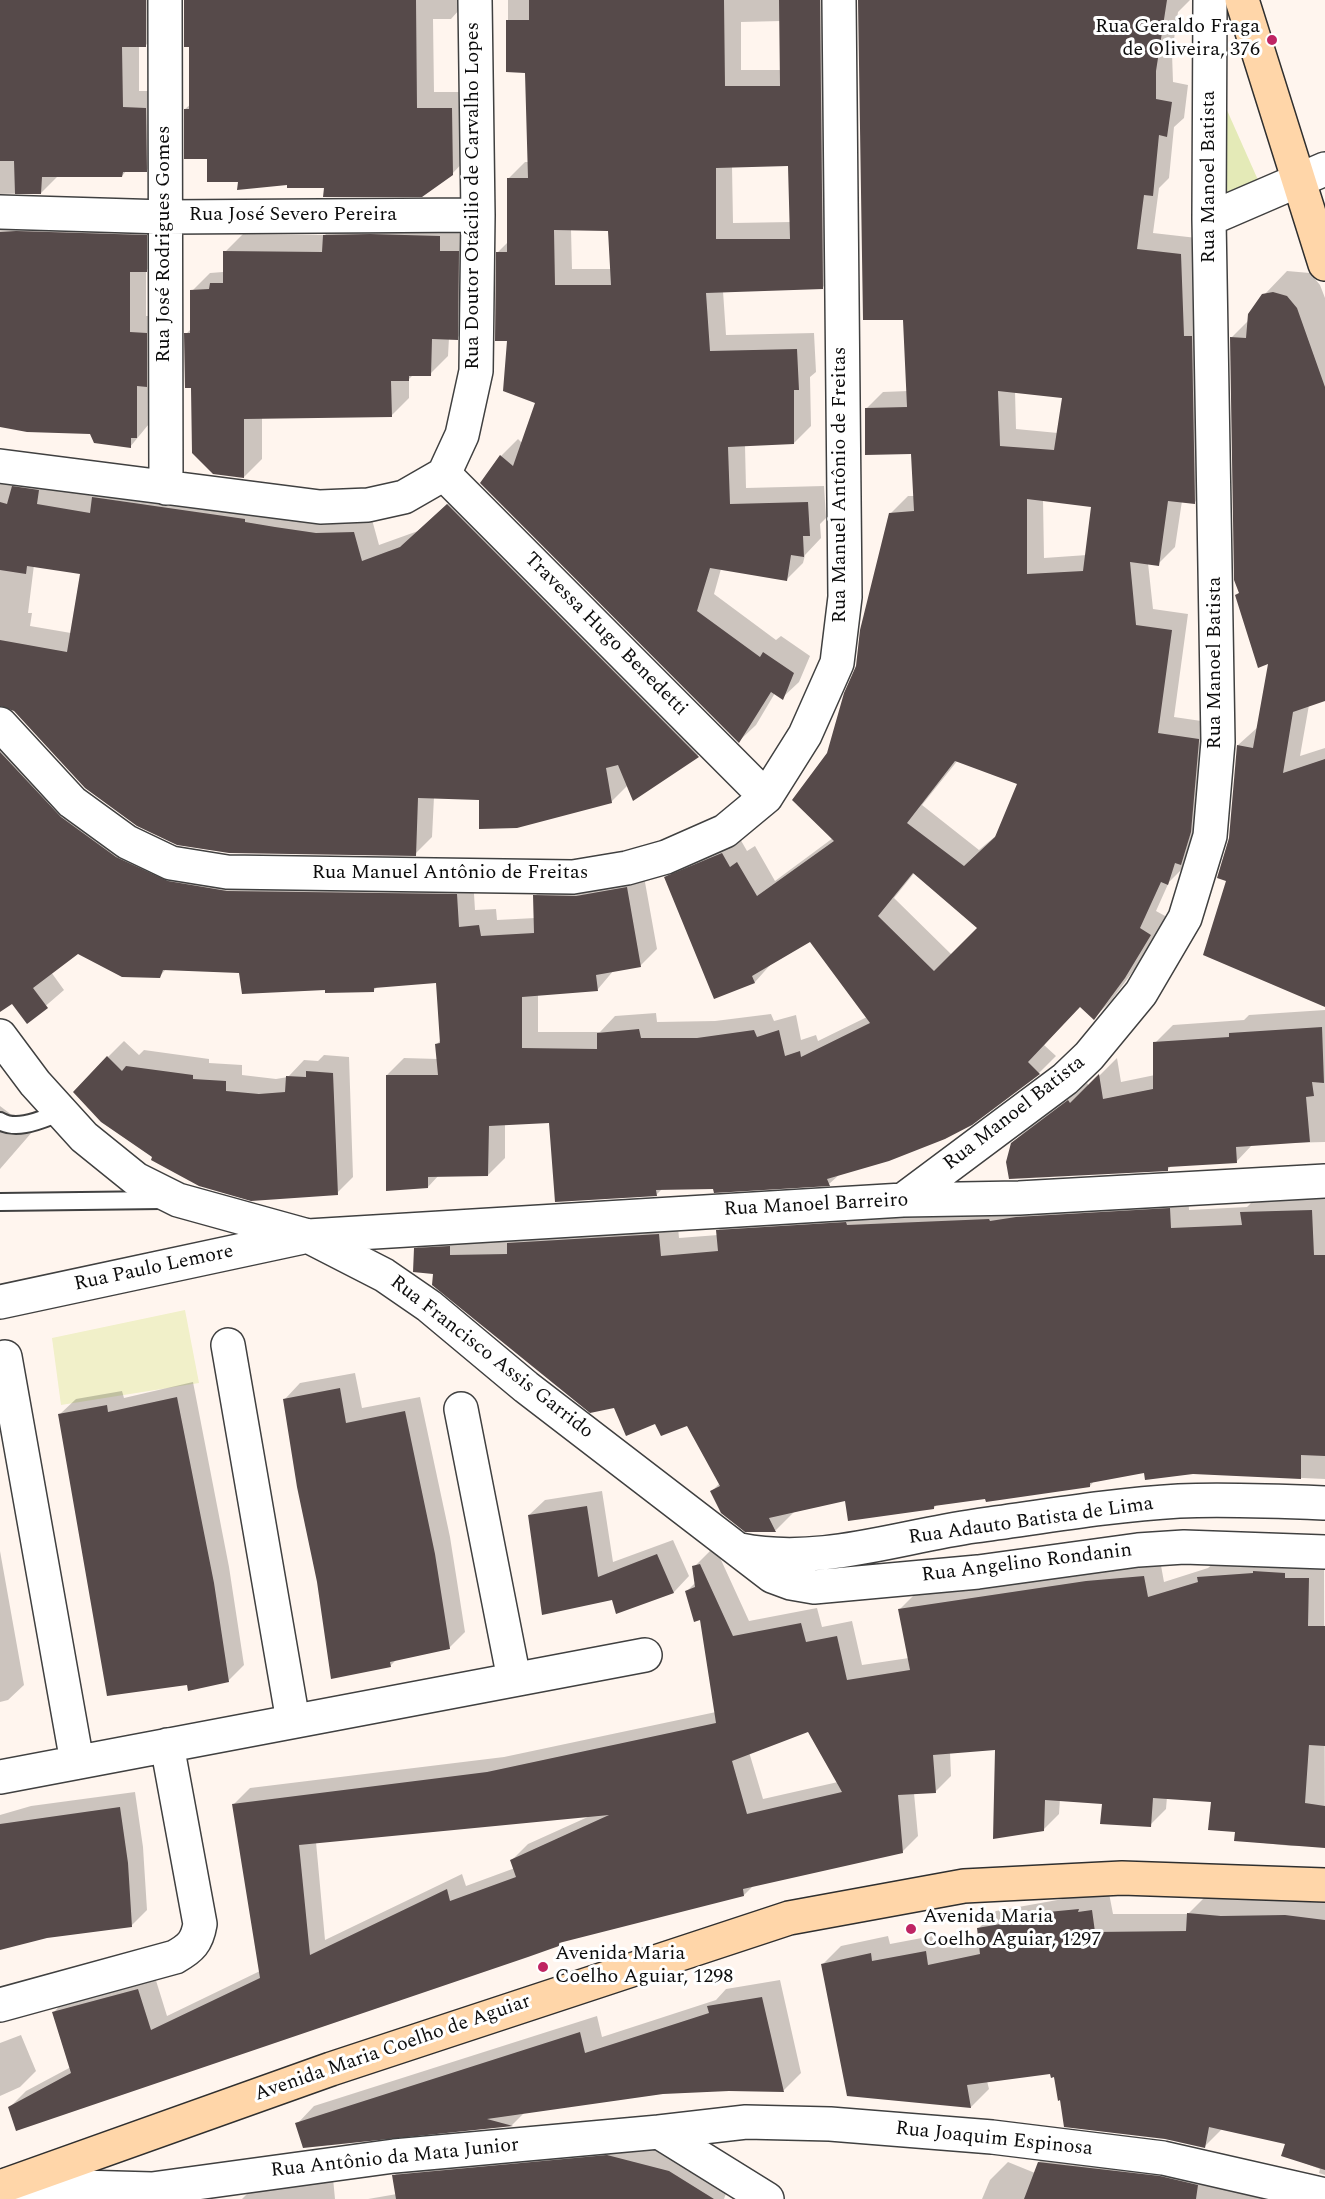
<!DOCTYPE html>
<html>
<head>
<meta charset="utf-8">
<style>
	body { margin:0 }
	canvas { display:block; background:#fff5ee }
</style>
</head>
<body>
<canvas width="1325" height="2199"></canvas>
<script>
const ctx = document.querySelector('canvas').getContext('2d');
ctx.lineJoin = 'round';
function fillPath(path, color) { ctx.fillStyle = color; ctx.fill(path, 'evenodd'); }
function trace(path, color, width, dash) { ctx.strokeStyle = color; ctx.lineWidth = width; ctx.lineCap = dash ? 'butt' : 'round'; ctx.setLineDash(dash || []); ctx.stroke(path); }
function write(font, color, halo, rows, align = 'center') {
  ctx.font = font + ' Spectral,serif'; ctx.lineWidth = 6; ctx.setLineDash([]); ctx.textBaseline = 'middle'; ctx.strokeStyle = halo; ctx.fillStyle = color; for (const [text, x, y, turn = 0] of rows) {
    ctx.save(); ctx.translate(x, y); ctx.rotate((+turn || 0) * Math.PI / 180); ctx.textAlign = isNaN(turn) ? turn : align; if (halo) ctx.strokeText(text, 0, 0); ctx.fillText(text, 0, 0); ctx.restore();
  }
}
fillPath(new Path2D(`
	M1222,99L1258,180L1216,198Z`), '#e4eab7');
fillPath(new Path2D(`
	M185,1310L199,1383L61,1405L52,1338Z`), '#f1f0c9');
fillPath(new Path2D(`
	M0,0H163V28L146,45H139V91H163V154L146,171L127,170L122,176H58L41,193L0,194Z
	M185,0H468L451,19H433L434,92H469V156L452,174L325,187L239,181L208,157L185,109L191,104L190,45Z
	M508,0H837L839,270L823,287L723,291L726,335L814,333L816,372L810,377L811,426L794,443L745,445L746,488L824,486L826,518L820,524L821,538L805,555L803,563L786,580L721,569L714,594L776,640L781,636L810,656L799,682L782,698L775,693L756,725L739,741L501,456L518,439L522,443L537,402L509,339L498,252L509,241L508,179L525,162H529L526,71H508ZM781,21V70H741V22ZM790,165L791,222L733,223L732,166ZM571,229L610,230L611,269H572Z
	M859,0H1190L1178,12L1172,53L1173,82L1188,85L1184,118L1174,127L1169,178L1159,188L1153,233L1197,238L1211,485L1195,502L1182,501L1175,547L1158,564L1148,563L1153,609L1188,614L1174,717L1215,723L1208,814L1184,867L1169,882L1156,911L1167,917L1142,959L1111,1001L1094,1018L1080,1005L1044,1045L1056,1056L1039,1073L971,1124L840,1174L829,1184L715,1191V1188H663L656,1195L550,1122L505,1124V1158L488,1175H439L428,1187L387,1075L404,1058L438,1059L437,1044L441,1040L437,982L377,987L373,991L326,988L241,971L167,968L159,977L78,952L51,972L64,990L27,1022L0,988V714L78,800L185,865L473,878L475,910L496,909L497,920L535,918V896L552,879L643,871L657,949L640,966L614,970L598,989L538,994V1032H600L615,1016L656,1013L657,1022L715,1021L771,1014L774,1021L796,1015L801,1040L816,1035L818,1041L867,1017L810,940L771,964L755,982L715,997L666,877L683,860L739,837L747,851L755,846L775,881L833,838L828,754L857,666L891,513L908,496H914L913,453L866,409L883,392L908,391L904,319ZM1015,391L1063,397L1058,433L1016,429ZM1043,499L1093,505L1087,555L1044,558ZM958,760L1019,783L998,834L979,850L922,805ZM915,872L979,928L952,955L894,898Z
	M0,203L163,219V254L146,271V316H163L153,419L130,447L91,432L0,426Z
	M342,217L457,219V233L476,234L475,320L457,338H449L448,356L430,374L413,375L409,379V398L391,416L262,417V459L244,477L192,387L186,334L192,328V291L210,273L223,272L225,252L243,234L325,235Z
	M1287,271L1310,273L1320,285L1325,298V479L1231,338L1249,320L1264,295Z
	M0,463L371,516L379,545L418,531L465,488L715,739L698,755L634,798L628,785L611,802L434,797L432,837L415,854L0,705ZM34,565L82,572L71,633L30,626L32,613H28Z
	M1325,525V700L1309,705L1300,756L1325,748V1005L1227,880L1238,745L1258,727L1270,662L1237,595Z
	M1325,1010V1142L1253,1144L1236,1162L1172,1165L1168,1169L1012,1144L1031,1125L1087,1083L1089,1086L1117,1058L1121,1082L1155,1075V1043L1173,1025L1244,1020L1249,1015Z
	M124,1041L139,1055L144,1050L209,1059V1063L242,1065V1075L276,1079L288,1077L304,1060L318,1061L324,1055L349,1057L353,1177L337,1193L154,1156L108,1057Z
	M0,1106L33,1131L0,1169Z
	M1325,1190V1479L1146,1471L1095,1480L1090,1486L937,1504L934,1508L846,1499L794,1512L776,1530L761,1532L746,1530L712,1491L720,1483L688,1424L656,1422L615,1407L434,1272L416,1249L434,1230L677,1216L679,1238L718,1235V1231L736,1212L1188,1191L1189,1210L1247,1207L1260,1194Z
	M355,1373L362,1408L420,1397L450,1537L465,1632L449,1648L397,1659L390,1666L318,1582L285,1399L300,1383Z
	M193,1382L229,1567L244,1665L228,1681L60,1414L76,1399L122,1391L124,1398Z
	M602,1491L613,1562L673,1540L689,1576L674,1592L617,1612L613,1598L529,1515L545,1500Z
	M716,1549L749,1621L817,1608L822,1627L852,1621L862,1665L909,1658L899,1610L915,1594L1160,1560L1164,1582L1208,1568L1215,1562L1324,1563L1325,1846H1291L1236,1840L1237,1831L1213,1801L1167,1797L1166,1809L1150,1825L1103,1802L1060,1799L1059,1814L1043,1830L997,1748L950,1752L951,1776L935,1792L914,1793L918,1836L902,1852L754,1885L744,1895L563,1940L559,1945L10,2107L26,2091L71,2067L54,2012L69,1996L154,1974L167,2016L260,1971L234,1804L250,1788L504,1757L716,1712L702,1618L686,1592L696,1582L694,1567L710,1551ZM808,1730L838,1782L763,1799L749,1752ZM590,1816L528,1844L512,1860L515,1868L466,1886L462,1874L325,1940L316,1842Z
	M0,1551L24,1685L8,1700L0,1702Z
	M135,1792L143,1847L147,1910L131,1926L46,1937L0,1949V1815L31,1806Z
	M1109,1893L1113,1914H1188L1206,1896L1325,1899V2175L1319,2173L1320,2169L1283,2155L1287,2143L1223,2128L1204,2147L1062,2099L1052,2072L987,2081L989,2089L971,2107L848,2095L823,1964L841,1946L888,1936L890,1944L943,1934L945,1948L980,1941L978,1929L996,1911L1063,1899L1068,1895Z
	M780,1980L801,2073L784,2090L729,2089L663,2093L525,2112L512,2125L304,2147L297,2124L314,2106L597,2016L602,2037L716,2000L726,1989Z
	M21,2035L36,2071L20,2087L0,2096V2043Z
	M625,2139L686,2155L730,2182L724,2199H368L397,2194L394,2176L411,2159Z
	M1057,2144L1211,2184L1266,2199H982L990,2180L1008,2162L1035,2173L1039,2162Z
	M333,2178L335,2199H242L250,2191Z`), '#0003');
fillPath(new Path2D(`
	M0,0H146V47H122L123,107L146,108L147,172H123L122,177H42L41,194H15L14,161H0Z
	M184,0H416L417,108H452L453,175L422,197H323L324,188H287V185L237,190L238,182H207V159H184V109H189V47H184Z
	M529,0H724L725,86H780L779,0H820L823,289L706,293L710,351L797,349L799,390H794V444L728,447L730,504L808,502L810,536H803L804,557L791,555L787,581L710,568L697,611L760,657L763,652L794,673L783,700L771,692L739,743L480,483L500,455L513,466L535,403L503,391L507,341H495L496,252H507V178H528L525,73L506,72V20H529ZM788,166L790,239H716V168ZM554,230L608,231L611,285H555Z
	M858,0H1167L1156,71V99L1172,102L1167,137L1159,135L1153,196L1144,195L1137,249L1181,254L1184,336H1192L1195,504L1168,501L1159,566L1130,562L1136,625L1172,630L1158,733L1199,739V741L1191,832L1181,865L1175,863L1168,885L1161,882L1140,928L1151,935L1125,978L1094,1020L1080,1007L1028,1062L1040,1074L972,1125L945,1139L889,1161L827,1179L830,1186L714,1193L713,1189L656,1190L657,1196L555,1202L549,1123L489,1126L488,1176L428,1177V1188L386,1191V1075H438L435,1044L440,1043L436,983L374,988V992L325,993V990L242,994L239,973L163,970L160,978L122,977L78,954L33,988L48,1008L27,1024L12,1004L0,1012V752L61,817L116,857L168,881L227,891L457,894L459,927L479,925L481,936L534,933L533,895L576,896L627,887L641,967L596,975L598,991L522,997V1048L597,1049V1033L639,1029L641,1038H697L754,1030L757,1037L779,1030L785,1056L800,1051L801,1057L870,1023L810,942L752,976L755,983L714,999L664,877L722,853L730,867L737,862L757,896L834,841L792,800L827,753L844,693L856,666L860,630L889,513L914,511L911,454L865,455V408L907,407L903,320H863ZM998,391L1062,398L1054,450L1000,446ZM1027,499L1091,507L1083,571L1027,574ZM955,761L1017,784L995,837L964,866L907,823ZM913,873L977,928L934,971L878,916Z
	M16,231L147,235V272H130V332L147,333V387L137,386V438H131V448L94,443L90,434L27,432L0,427V232Z
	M370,234L440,236V251H459L458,340L432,339L431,376H409V381H391L392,417L244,419V478L213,474L192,453L191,388H185L184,333H190V290L209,289L210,283H223V251L322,252L323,235Z
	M1273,292L1287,296L1297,308L1325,387V701L1293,712L1283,773L1325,759V1007L1203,955L1226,881L1217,878L1229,838L1237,745L1253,748L1268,664L1258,668L1235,595L1239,593L1234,580L1230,337L1246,338L1248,314L1262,294Z
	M12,486L39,490L37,504L90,513L92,497L245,519V522L275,527L316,533L354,532L362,561L400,547L447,504L699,757L633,801L618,765L606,768L612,803L517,828L479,829V800L418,798L416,856L229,853L177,845L137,826L85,788L14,711L0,706V640L67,652L80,574L27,566L26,574L0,570V502L7,504Z
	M1322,1027L1324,1083L1312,1082L1314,1096L1306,1097L1310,1142L1236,1147L1237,1163L1168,1167V1171L1009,1179L1006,1162L1011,1143L1068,1100L1070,1103L1099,1074L1103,1099L1153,1089V1042L1229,1037V1033Z
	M107,1056L122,1071L126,1066L193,1075V1079L226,1081V1091L259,1094L285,1092L286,1076L306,1077V1071L333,1073L338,1195L251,1201L199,1186L151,1160L152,1157L101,1122L73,1092Z
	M1170,1208L1171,1228L1242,1225L1240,1212L1312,1210L1314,1255H1325V1456L1301,1455V1479L1193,1474L1145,1480L1144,1473L1090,1483V1487L986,1502L985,1499L934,1506V1509L848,1521L845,1501L769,1518L776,1532H745L721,1513L710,1491L720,1486L687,1426L661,1436L655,1424L626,1436L614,1408L590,1413L432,1285L433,1274L413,1272L414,1248L450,1246V1255L507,1254V1243L659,1234L661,1256L718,1251L716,1230L846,1222L847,1225L989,1219L990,1221L1016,1217Z
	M340,1388L346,1423L405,1411L435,1554L450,1649L390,1662L391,1667L331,1679L317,1582L297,1487L283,1399Z
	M177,1397L214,1583L229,1682L188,1691L187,1685L107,1696L58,1414L107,1405L108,1412Z
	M587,1506L598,1577L657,1554L674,1593L616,1614L612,1600L542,1615L528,1515Z
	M700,1564L733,1636L801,1623L806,1642L837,1636L847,1680L910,1670L898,1609L1086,1581L1144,1576L1148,1597L1198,1582L1197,1577L1253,1573V1571L1285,1573V1578H1309L1308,1626H1325V1746L1309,1745L1305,1803L1325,1806V1848L1234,1841L1235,1832L1208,1830L1211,1802L1153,1798L1151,1827L1100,1824L1102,1804L1045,1800L1044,1831L993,1839L995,1750L933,1755L936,1793L898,1795L903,1853L743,1889L744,1896L559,1943V1946L528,1957L16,2131L8,2107L71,2073L52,2012L138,1989L151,2030L260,1978L232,1804L487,1772L716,1723L700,1620L694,1622L685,1591L695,1587L692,1566ZM808,1732L842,1792L747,1814L732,1761ZM609,1815L510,1860L516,1877L450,1901L447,1889L310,1955L299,1845Z
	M120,1807L128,1863L132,1927L47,1938L0,1950V1824Z
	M1079,1909L1078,1912L1092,1910L1095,1932L1186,1931L1187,1913L1221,1916L1285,1915L1325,1920V2170L1281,2156L1285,2144L1209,2127L1205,2148L1165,2139L1064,2127L1060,2100L1058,2101L1054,2077L1051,2078L1050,2074L967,2085L971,2108L847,2096L821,1964L871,1953L872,1961L926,1951L928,1965L980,1954L977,1928L1049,1916L1048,1912Z
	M762,1997L784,2092L729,2091L663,2094L487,2119L513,2126L303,2148L295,2123L580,2032L585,2053L709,2013L707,2006Z
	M607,2155L669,2171L714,2199H396L392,2175Z
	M1038,2162L1160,2176L1198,2185L1196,2199H1024Z`), '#564a4a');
const service = new Path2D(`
	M0,1121C18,1132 44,1118 62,1112
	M0,1202L162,1200`);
const minor = new Path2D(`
	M165,0L166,488
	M0,212L165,217L478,215
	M1209,219L1325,169
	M0,466L320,507L368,505L404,497L444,474L462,435L476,371L478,215L475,0
	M444,474L766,797
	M0,724L72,802L127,842L171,863L227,872L573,877L627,868L666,857L725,831L766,797L805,735L837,663L845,597L839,0
	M0,1036L35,1083L84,1137L136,1179L178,1200L308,1236L384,1275L429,1306L526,1387L772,1576L791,1583L814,1587L978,1572L1138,1550L1184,1547L1325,1552
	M903,1200L1065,1079L1089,1056L1141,993L1185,918L1210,836L1218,742L1209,219L1210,0
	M0,1302L308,1236L903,1200L1019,1198L1325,1181
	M228,1345L293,1721
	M5,1357L77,1762
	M461,1409L514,1679
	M740,1550C819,1566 897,1537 975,1526C1042,1517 1111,1505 1179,1501C1228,1499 1276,1501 1325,1503
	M0,1777L645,1655
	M0,2005L175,1957C191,1948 197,1942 200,1924L167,1745
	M659,2132L746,2122L830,2124L992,2137L1163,2158L1325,2195
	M7,2185L152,2189L394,2156L659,2132L767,2199`);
const secondary = new Path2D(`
	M1242,0L1325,264
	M0,2187L331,2069L789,1918L964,1886L1122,1878L1325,1885`);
trace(service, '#404040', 20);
trace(minor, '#404040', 36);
trace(secondary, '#2f2f2f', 36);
trace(service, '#fff', 16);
trace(minor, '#fff', 33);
trace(secondary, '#ffd6a9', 33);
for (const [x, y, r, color] of [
	[1272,40,6,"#bf2463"],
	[911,1929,6,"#bf2463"],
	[543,1967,6,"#bf2463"]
]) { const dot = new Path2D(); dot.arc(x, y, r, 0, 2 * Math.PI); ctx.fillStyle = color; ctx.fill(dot); trace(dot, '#fff', 2); }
write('20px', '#0d0d0d', '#fff', [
	["Rua Geraldo Fraga",1260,28,"right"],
	["de Oliveira, 376",1260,51,"right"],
	["Avenida Maria",923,1918],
	["Coelho Aguiar, 1297",923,1941],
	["Avenida Maria",555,1955],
	["Coelho Aguiar, 1298",555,1978]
], 'left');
write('20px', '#0d0d0d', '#fff', [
	["Rua Manoel Batista",1210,177,-90],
	["Rua Doutor Otácilio de Carvalho Lopes",474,196,-90],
	["Rua José Severo Pereira",293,216],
	["Rua José Rodrigues Gomes",165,244,-90],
	["Rua Manuel Antônio de Freitas",841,485,-90],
	["Travessa Hugo Benedetti",605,635,45],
	["Rua Manoel Batista",1216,663,-90],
	["Rua Manuel Antônio de Freitas",450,874],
	["Rua Manoel Batista",1015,1114,-38],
	["Rua Manoel Barreiro",816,1206,-3],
	["Rua Paulo Lemore",154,1269,-12],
	["Rua Francisco Assis Garrido",491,1358,38],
	["Rua Adauto Batista de Lima",1031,1522,-8],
	["Rua Angelino Rondanin",1027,1564,-7],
	["Avenida Maria Coelho de Aguiar",393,2049,-19],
	["Rua Joaquim Espinosa",994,2140,6],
	["Rua Antônio da Mata Junior",395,2159,-6]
]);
</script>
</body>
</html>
